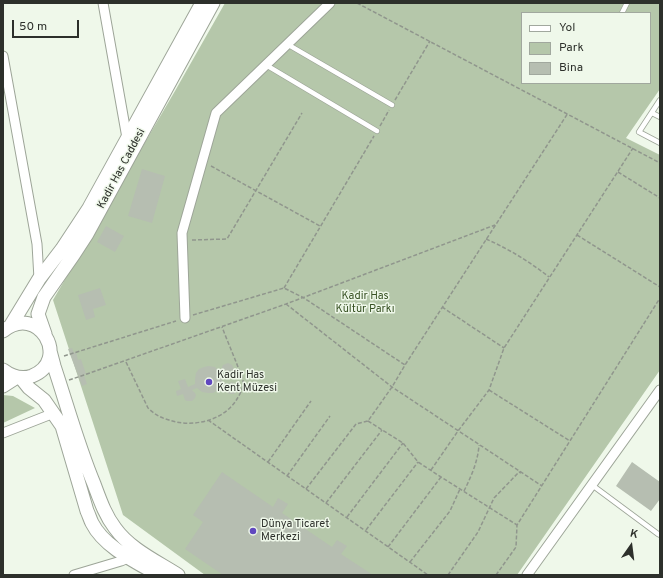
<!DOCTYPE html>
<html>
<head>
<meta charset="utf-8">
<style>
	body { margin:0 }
	#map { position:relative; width:663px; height:578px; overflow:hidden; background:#eff8ea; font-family:Overpass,sans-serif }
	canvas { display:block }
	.frame { position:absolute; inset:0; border:4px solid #2d302b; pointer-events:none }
	.legend { position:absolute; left:521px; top:12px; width:130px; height:72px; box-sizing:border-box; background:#eff8ea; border:1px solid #a1a89e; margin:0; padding:5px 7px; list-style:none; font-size:12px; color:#2d302b }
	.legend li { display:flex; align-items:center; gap:8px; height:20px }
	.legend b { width:20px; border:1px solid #a1a89e }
	.north { position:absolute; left:611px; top:526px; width:40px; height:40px; -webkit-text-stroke:3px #eff8ea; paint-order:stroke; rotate:14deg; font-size:11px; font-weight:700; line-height:16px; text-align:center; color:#2d302b }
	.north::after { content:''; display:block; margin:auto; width:14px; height:18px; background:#2d302b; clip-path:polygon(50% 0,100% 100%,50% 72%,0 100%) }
	.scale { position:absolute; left:12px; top:20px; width:67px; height:18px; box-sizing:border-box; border:2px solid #2d302b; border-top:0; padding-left:5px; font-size:12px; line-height:14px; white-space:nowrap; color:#2d302b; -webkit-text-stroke:3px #eff8ea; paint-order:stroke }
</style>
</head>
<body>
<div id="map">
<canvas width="663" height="578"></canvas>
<div class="frame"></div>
<ul class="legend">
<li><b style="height:5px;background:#fff"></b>Yol</li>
<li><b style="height:11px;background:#b5c7aa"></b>Park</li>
<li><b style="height:11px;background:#b6beb1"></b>Bina</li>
</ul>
<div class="north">K</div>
<div class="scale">50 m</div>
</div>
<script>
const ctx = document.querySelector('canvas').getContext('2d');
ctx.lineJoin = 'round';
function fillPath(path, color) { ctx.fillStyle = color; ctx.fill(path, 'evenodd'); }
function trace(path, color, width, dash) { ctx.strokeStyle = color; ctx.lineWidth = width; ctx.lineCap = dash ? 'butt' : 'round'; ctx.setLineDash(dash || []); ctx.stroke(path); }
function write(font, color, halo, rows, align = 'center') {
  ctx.font = font + ' Overpass,sans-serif'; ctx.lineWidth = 3; ctx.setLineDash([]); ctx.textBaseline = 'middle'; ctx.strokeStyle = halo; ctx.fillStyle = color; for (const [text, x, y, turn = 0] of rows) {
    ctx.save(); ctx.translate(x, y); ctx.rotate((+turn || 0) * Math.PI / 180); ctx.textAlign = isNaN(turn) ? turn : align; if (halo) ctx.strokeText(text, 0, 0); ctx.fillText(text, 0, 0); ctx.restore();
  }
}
fillPath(new Path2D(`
	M225,3H660V89L626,138L660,155V370L517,575H205L123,515L53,300L175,91ZM522,13H650V83H522Z
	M3,395L13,396L35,408L3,423Z`), '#b5c7aa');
fillPath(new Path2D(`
	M142,169L165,176L152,223L128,216Z
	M106,226L124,236L115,252L97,242Z
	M100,288L106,305L93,309L95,317L86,320L78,295Z
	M72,348L74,353L76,352L78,360L81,359L86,374L84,375L87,384L82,386L68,349Z
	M228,363L232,365L234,369L233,372L230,375L228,376L224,374L222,375V382L228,384L232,382L236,384L237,386V391L234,394H229L226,391V388L220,387L218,390L213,393H208L202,392L197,388L192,390L195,393L196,395L195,398L192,401H187L185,400L183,394L177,396L176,391L181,389L178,381L185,379L188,387L195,384V379L196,373L199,369L204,367L209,366L215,367L220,372L222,371V367L223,365Z
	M632,462L660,482V499L651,511L616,486Z
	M222,472L273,507L278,498L288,504L282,513L332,547L337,540L347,546L341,554L373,575H223L185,549L203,522L193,515Z`), '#b6beb1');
const lane = new Path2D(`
	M622,13L627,3
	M287,44L392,105
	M266,65L377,131
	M660,100L639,132L660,143
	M652,113L660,117
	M592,485L658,534L660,535`);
const street = new Path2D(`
	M103,3L127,138
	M3,56L37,244L39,279
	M185,318L182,233L216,113L330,3
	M3,433L54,413
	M74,575L121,561L128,558
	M527,575L660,390`);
const secondary = new Path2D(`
	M11,325L39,279L62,249L89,208L202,3
	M3,331C38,302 72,360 32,376C21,380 11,376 3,370
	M45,334L38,314L44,297L74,254L87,234L213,3
	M50,351L54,366C67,405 78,446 94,484C100,500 105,515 115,528C130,549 156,561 178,575
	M21,378L29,388L44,400L62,426L87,511C89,515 90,519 92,523C104,547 136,562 159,575
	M3,386L17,377`);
trace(lane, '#9da598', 6);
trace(street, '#9da598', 11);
trace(secondary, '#9da598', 15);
trace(new Path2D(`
	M357,3L660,163
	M395,100L430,41
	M380,126L389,110
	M211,166L320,226
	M618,172L660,198
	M577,235L660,287
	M486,239C509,249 530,262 549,277
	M192,240L227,239L302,113
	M284,288L374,136
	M286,304L392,387L542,486
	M442,307L504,348
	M193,315L284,288L304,298L405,365
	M64,356L176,321
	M126,362L148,408C154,414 161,418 169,420C192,428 224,421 237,399C240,394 244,387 243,381C243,377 239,371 238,367C233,354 227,340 222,327
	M69,380L84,375L286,304L495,225
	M489,390L570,441
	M208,420L428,575
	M368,421L403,443L418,462L441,477L517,525
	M268,462L311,401
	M431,470L458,431L489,390L504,348L633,148
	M287,476L330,416
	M306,489L356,424L368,421L392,387L405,365L568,113
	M464,491C471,477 478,461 479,445
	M326,503L382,430
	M347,517L403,443
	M366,530L418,462
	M388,547L441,477
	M410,562L450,511L460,489
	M448,575L478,532L494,498L519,472L521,473
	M496,575L516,547L517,525L660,298`), '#90968d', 1.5, [4, 2]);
trace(lane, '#fff', 4.5);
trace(street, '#fff', 9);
trace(secondary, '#fff', 13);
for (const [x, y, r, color] of [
	[209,382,4,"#6047bf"],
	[253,531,4,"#6047bf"]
]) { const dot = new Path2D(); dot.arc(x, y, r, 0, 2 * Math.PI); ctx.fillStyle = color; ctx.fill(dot); trace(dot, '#eff8ea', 1.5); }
write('11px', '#2d302b', '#eff8ea', [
	["Kadir Has Caddesi",122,169,-62]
]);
write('11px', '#375123', '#eff8ea', [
	["Kadir Has",365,297],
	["Kültür Parkı",365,310]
]);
write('11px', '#2d302b', '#eff8ea', [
	["Kadir Has",217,376],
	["Kent Müzesi",217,389],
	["Dünya Ticaret",261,525],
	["Merkezi",261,538]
], 'left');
</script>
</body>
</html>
